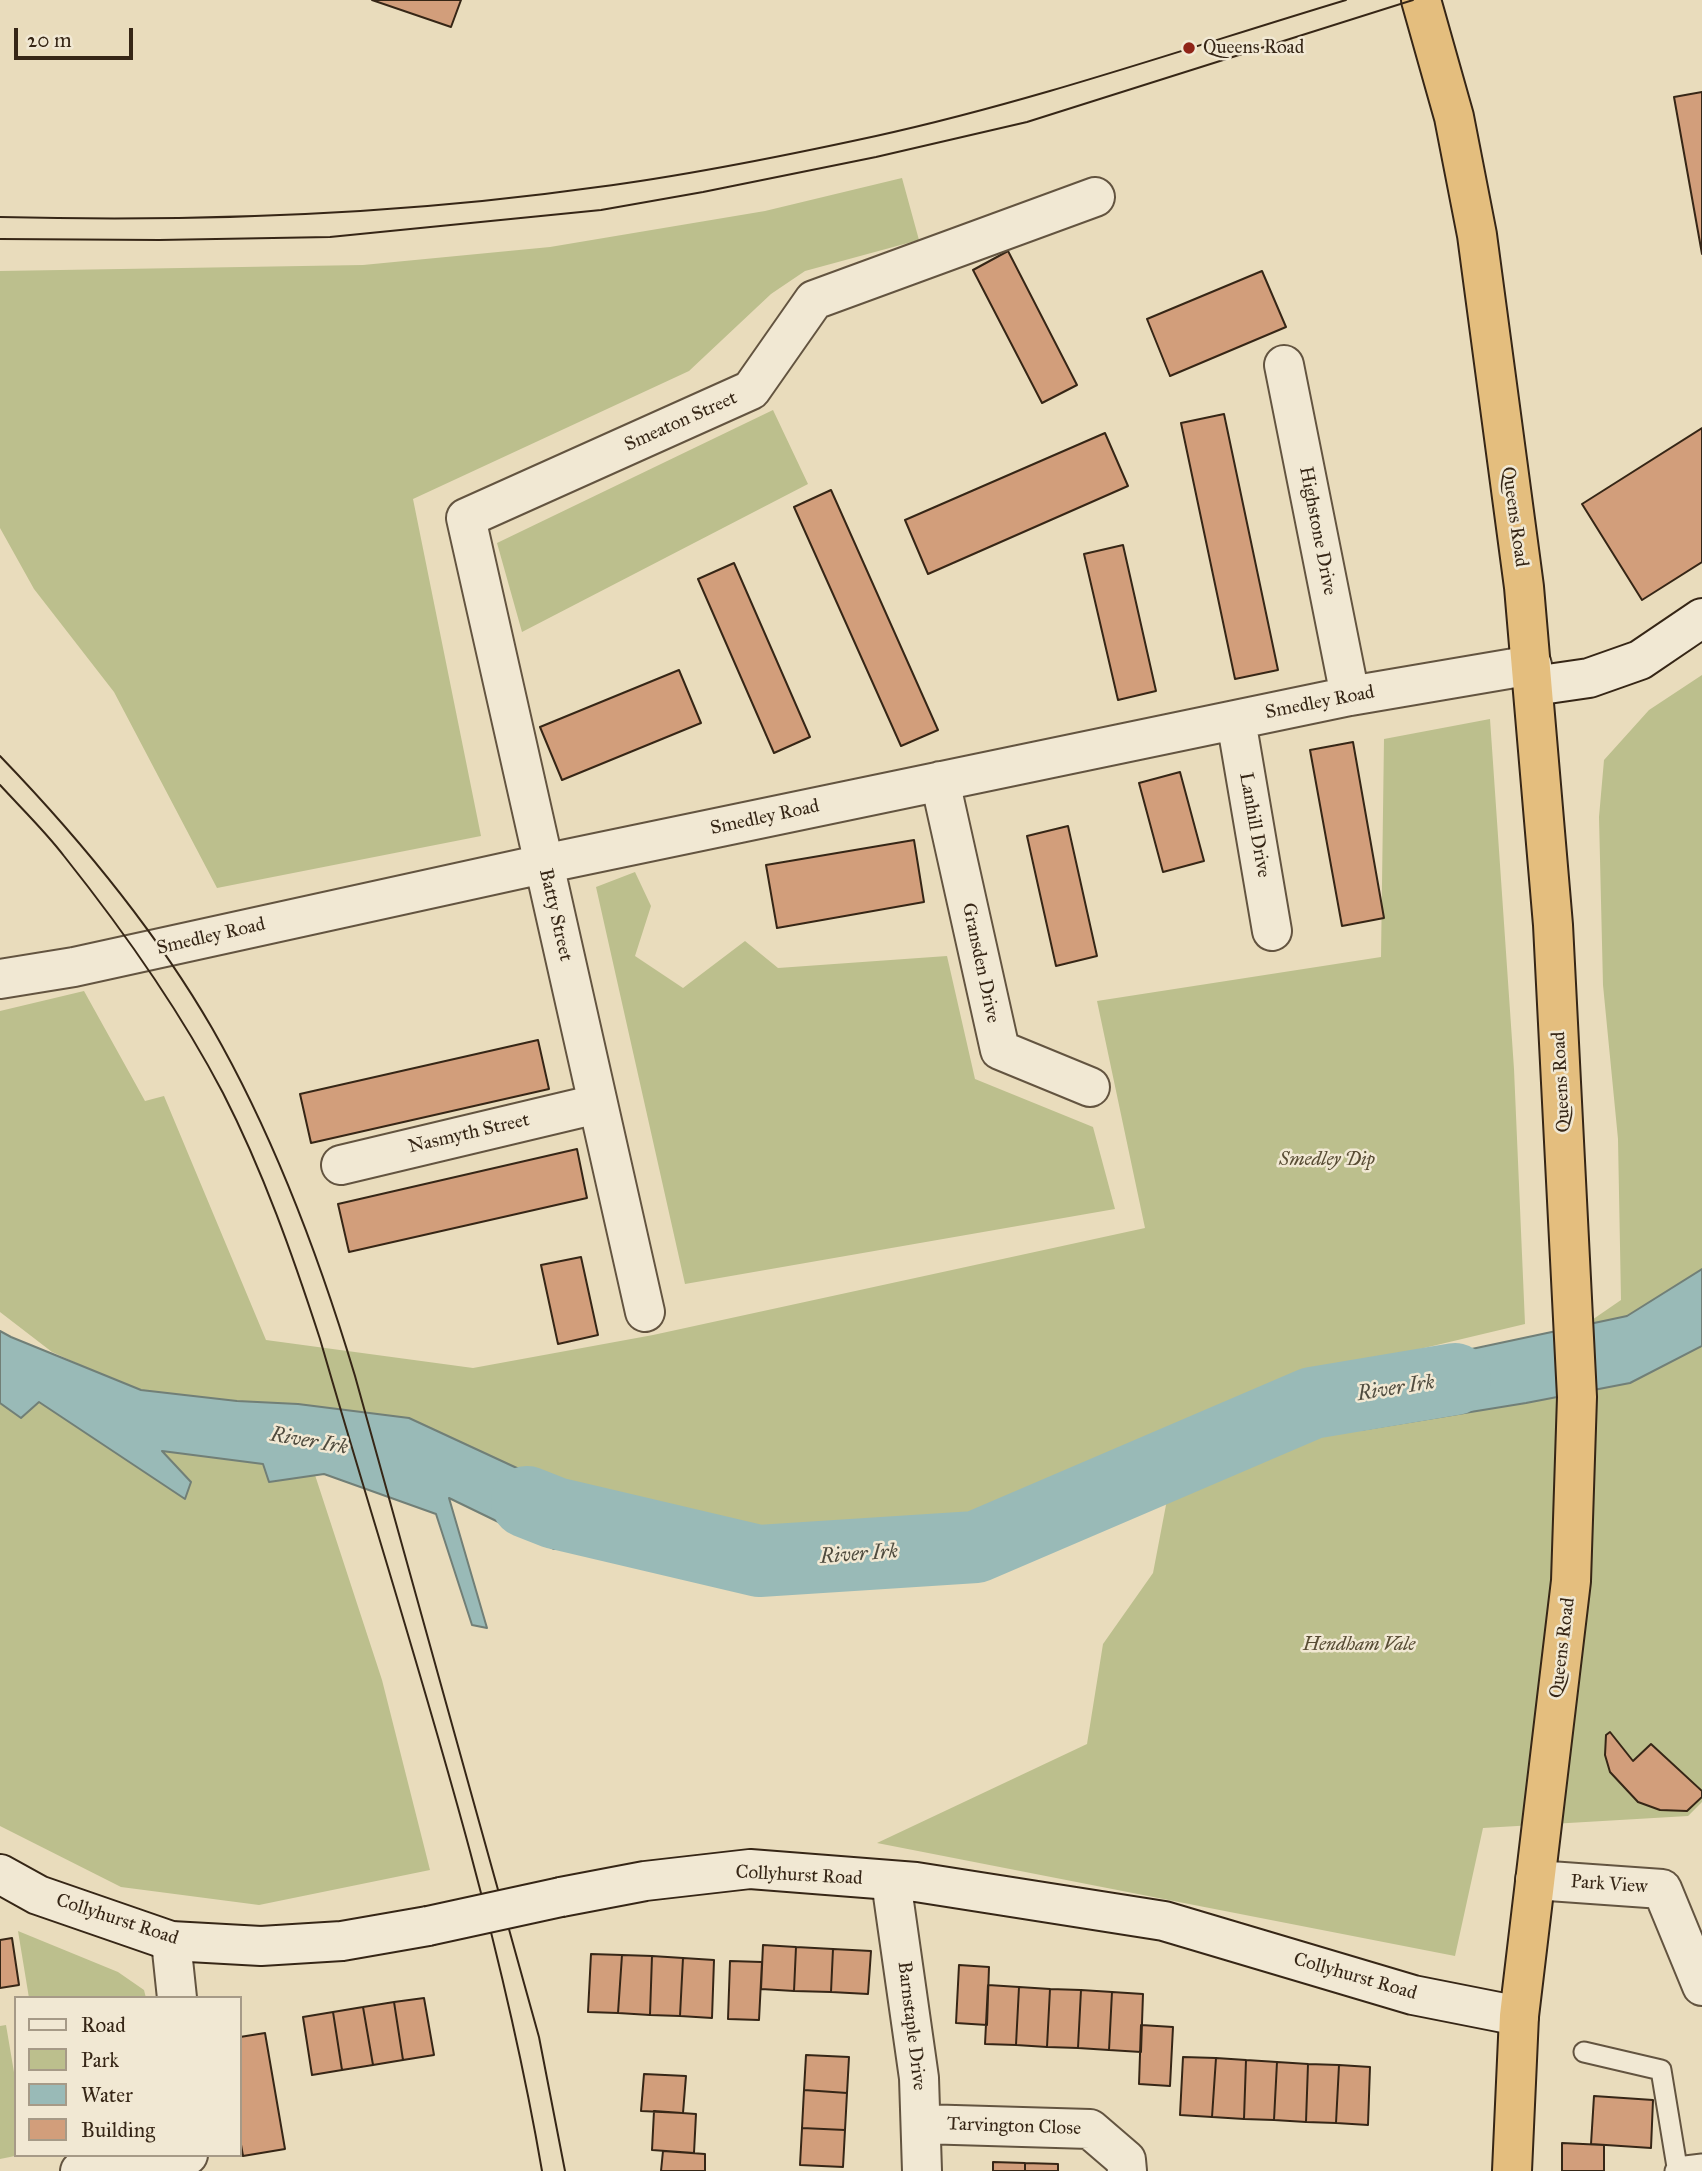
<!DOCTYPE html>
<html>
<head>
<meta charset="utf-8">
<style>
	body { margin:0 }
	#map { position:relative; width:1702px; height:2171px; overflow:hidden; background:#e9dcbc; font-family:"IM FELL Great Primer",serif }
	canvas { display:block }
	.legend { position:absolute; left:14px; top:1996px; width:228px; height:161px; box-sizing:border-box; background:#f1e8d3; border:2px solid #a69a87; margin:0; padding:9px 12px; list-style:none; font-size:21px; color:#362616 }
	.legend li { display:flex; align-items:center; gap:14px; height:35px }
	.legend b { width:35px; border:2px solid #a69a87 }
	.scale { position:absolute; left:14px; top:28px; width:119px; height:32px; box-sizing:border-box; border:4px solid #362616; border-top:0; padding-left:9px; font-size:21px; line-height:24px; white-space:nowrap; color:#362616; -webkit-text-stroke:5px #f1e8d3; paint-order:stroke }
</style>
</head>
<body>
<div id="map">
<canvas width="1702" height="2171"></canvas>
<ul class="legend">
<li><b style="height:9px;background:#f1e8d3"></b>Road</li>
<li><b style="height:19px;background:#bcbf8d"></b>Park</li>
<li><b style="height:19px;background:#99bab7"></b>Water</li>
<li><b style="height:19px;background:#d29e7b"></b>Building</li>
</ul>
<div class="scale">20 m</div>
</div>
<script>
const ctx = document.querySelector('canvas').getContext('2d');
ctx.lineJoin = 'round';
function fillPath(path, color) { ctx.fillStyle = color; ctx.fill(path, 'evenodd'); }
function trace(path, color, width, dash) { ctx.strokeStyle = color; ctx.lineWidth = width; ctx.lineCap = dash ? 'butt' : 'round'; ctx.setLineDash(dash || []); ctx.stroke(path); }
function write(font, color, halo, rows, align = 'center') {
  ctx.font = font + ' "IM FELL Great Primer",serif'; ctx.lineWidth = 5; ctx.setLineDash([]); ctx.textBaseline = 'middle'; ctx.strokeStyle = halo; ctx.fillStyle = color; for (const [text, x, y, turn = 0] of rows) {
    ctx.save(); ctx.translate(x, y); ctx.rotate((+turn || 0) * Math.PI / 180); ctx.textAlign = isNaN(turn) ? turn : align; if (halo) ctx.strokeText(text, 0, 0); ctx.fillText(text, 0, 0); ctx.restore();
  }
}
fillPath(new Path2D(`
	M902,178L919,240L805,271L771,294L689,371L413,499L481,836L217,888L114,692L34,589L0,528V271L363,265L550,247L765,211Z
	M773,410L808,484L522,632L497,543Z
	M1702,675V1802L1688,1816L1483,1828L1455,1956L877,1843L1087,1744L1103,1644L1153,1573L1170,1484L1246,1446L1379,1416L1509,1377L1621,1300L1618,1139L1603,985L1599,817L1604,760L1649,710Z
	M1490,719L1514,1069L1525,1324L1336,1369L968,1525L714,1539L433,1438L149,1396L52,1352L0,1312V1011L84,991L145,1101L164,1096L266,1340L473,1368L653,1335L1145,1228L1097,1001L1381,957L1384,739Z
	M635,872L651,906L635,956L683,988L745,941L778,968L947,956L975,1079L1093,1127L1115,1209L685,1284L596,887Z
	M39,1402L185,1498L161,1451L263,1464L269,1482L315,1475L382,1680L430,1870L259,1905L121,1887L0,1826V1403L21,1418Z
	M18,1931L118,1972L144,1990L146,1998H29Z
	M6,2025L16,2084V2155H20L0,2159V2026Z`), '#bcbf8d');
const water = new Path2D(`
	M1702,1269V1346L1630,1383L1526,1403L1360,1430L1354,1374L1627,1316Z
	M0,1331L11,1337L141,1390L237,1401L298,1404L409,1418L532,1475L623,1503L618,1559L577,1549H554L449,1498L487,1628L472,1625L436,1514L324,1474L269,1482L263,1464L162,1451L191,1482L185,1499L39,1402L21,1418L0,1403Z`);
fillPath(water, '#99bab7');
trace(water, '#717f77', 2);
trace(new Path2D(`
	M527,1502L555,1513L759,1561L976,1547L1312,1403L1455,1379`), '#99bab7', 72);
const building = new Path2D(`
	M372,0H461L451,27Z
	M1702,92V254L1674,97Z
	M1008,251L1077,385L1042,403L973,270Z
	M1262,271L1286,327L1170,376L1147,319Z
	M1224,414L1278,670L1235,679L1181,423Z
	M1702,428V562L1642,600L1582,504Z
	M1105,433L1128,486L928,574L905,520Z
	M831,490L938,730L901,746L794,507Z
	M1123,545L1156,691L1118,700L1084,554Z
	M734,563L810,737L774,753L698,579Z
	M679,670L701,723L562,780L540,727Z
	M1353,742L1384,918L1342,926L1310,750Z
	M1180,772L1204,861L1163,872L1139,783Z
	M1068,826L1097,956L1056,966L1027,836Z
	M914,840L924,902L777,928L766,865Z
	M538,1040L549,1089L311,1143L300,1094Z
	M577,1149L587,1198L349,1252L338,1204Z
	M581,1257L598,1335L558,1344L541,1265Z
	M1610,1732L1633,1761L1651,1744L1702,1791V1797L1687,1811L1660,1810L1638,1802L1610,1772L1605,1755L1606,1735Z
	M12,1938L19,1985L0,1988V1940Z
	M763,1945L796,1947L794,1991L761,1989Z
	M796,1947L833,1949L831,1992L794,1991Z
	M833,1949L871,1951L868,1994L831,1992Z
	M591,1954L622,1955L618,2013L588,2012Z
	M622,1955L652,1956L650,2015L618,2013Z
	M652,1956L683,1958L680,2016L650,2015Z
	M683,1958L714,1960L712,2018L680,2016Z
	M730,1961L762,1962L759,2020L728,2019Z
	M959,1965L989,1967L987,2025L956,2023Z
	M988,1985L1019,1987L1016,2045L985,2044Z
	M1019,1987L1050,1989L1047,2047L1016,2045Z
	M1050,1989L1081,1990L1078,2048L1047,2047Z
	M1081,1990L1112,1992L1109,2050L1078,2048Z
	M1112,1992L1143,1994L1141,2052L1109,2050Z
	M424,1998L434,2055L403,2060L394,2002Z
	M394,2002L403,2060L373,2065L363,2007Z
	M363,2007L373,2065L342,2070L333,2012Z
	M333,2012L342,2070L312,2075L303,2017Z
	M1141,2025L1173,2027L1170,2086L1139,2084Z
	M265,2033L285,2149L243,2156L240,2139V2037Z
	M806,2055L849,2057L847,2093L804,2090Z
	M1183,2057L1216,2058L1212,2117L1180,2115Z
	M1216,2058L1246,2060L1244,2119L1212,2117Z
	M1246,2060L1277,2062L1274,2120L1244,2119Z
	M1277,2062L1308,2064L1306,2122L1274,2120Z
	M1308,2064L1339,2065L1336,2123L1306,2122Z
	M1339,2065L1370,2067L1368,2125L1336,2123Z
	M644,2074L686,2076L683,2113L641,2111Z
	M804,2090L847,2093L845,2130L802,2128Z
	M1594,2096L1653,2100L1651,2148L1591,2144Z
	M654,2111L696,2114L694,2153L652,2150Z
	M802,2128L845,2130L843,2167L800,2165Z
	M1562,2143L1604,2145V2171H1562Z
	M663,2151L705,2154V2171H661Z
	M993,2162L1025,2163V2171H993Z
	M1025,2163L1058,2164V2171H1025Z`);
fillPath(building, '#d29e7b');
trace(building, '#362616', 2);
const lane = new Path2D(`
	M1584,2052L1661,2070L1677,2167
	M1675,2171L1677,2167L1702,2164`);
const street = new Path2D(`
	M1284,365L1350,696
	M1236,720L1272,931
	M940,781L1000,1050L1090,1087
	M0,979L74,967L543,864L1350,696L1532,665
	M341,1165L597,1104
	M645,1312L466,518L751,390L814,300L1095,197
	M1535,1880L1662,1889L1702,1986
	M891,1881L919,2078L922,2171
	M171,1941L177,1998
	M921,2124L1090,2129L1126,2160L1127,2171
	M80,2171L188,2155`);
const secondary = new Path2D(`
	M1534,686L1589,678L1640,660L1702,618
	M0,1874L38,1895L171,1941L261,1946L342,1941L428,1926
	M561,1897L645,1881L750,1869L916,1882L1164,1921L1413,1995L1519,2016`);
const highway = new Path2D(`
	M1421,0L1454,117L1477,235L1524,587L1553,925L1577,1397L1571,1581L1519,2016L1512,2171`);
trace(lane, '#635440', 23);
trace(street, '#635440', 42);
trace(secondary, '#362616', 42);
trace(highway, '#362616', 42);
trace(lane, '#f1e8d3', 19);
trace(street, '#f1e8d3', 38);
trace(secondary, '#f1e8d3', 38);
trace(highway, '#e4be7e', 38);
trace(new Path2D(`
	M0,217C199,222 400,215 598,187C691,175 784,156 876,136C1035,101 1190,47 1346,0
	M0,239L159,240L330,237L601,210L703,192L876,157L1027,122L1413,0
	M0,756C79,838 154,928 212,1028C274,1136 319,1256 355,1376L539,2037L565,2171
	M0,785C21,808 45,831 64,856C123,930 179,1009 223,1093C263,1171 293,1256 320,1339C399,1613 494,1891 542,2171`), '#362616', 2);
const secondaryBridge = new Path2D(`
	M428,1926L561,1897`);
trace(secondaryBridge, '#362616', 42, []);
trace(secondaryBridge, '#f1e8d3', 38);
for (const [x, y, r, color] of [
	[1189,48,7,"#8f2418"]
]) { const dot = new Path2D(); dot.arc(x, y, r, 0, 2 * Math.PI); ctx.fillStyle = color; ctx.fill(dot); trace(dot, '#f1e8d3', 2.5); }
write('19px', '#362616', '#f1e8d3', [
	["Queens Road",1203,48]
], 'left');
write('19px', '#362616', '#f1e8d3', [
	["Smeaton Street",681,422,-24],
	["Queens Road",1514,517,82],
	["Highstone Drive",1317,531,79],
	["Smedley Road",1320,703,-11],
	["Smedley Road",765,818,-12],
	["Lanhill Drive",1254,825,80],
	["Batty Street",555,915,77],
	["Smedley Road",211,937,-13],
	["Gransden Drive",980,963,78],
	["Queens Road",1562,1082,-93],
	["Nasmyth Street",469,1134,-13],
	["Queens Road",1563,1648,-83],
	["Collyhurst Road",799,1876,3],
	["Park View",1609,1885,4],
	["Collyhurst Road",117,1920,18],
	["Collyhurst Road",1355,1977,16],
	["Barnstaple Drive",911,2026,83],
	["Tarvington Close",1014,2127,2]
]);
write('italic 19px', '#584c34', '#f1e8d3', [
	["Smedley Dip",1327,1160],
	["Hendham Vale",1359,1645]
]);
write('italic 21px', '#4f4b3e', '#f1e8d3', [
	["River Irk",1396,1389,-9],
	["River Irk",309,1442,10],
	["River Irk",859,1555,-4]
]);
</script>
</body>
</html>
